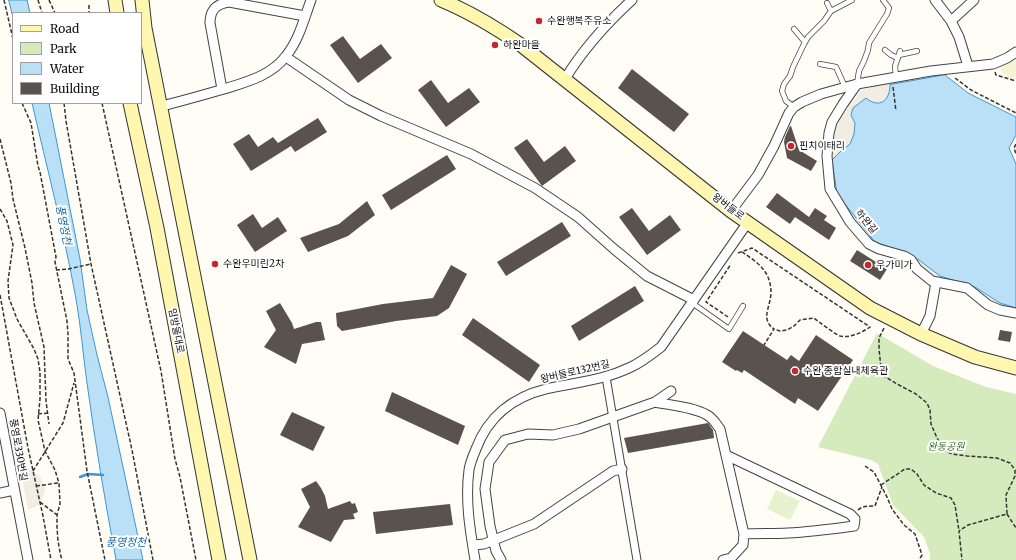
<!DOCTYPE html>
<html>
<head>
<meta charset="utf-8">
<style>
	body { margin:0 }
	#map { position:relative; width:1016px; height:560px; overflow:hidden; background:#fffdf5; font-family:Merriweather,serif }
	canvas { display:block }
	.legend { position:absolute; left:12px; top:12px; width:130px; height:92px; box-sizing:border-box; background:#fff; border:1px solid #a0a0a0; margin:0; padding:5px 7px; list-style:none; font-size:12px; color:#111 }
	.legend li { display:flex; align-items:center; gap:8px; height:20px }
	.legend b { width:20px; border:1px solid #a0a0a0 }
</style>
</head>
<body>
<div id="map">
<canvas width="1016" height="560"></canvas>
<ul class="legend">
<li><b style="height:5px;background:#fff6b0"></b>Road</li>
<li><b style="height:11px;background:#d5ebbd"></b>Park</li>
<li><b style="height:11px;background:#b9e0f7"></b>Water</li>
<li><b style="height:11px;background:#5a524d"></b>Building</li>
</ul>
</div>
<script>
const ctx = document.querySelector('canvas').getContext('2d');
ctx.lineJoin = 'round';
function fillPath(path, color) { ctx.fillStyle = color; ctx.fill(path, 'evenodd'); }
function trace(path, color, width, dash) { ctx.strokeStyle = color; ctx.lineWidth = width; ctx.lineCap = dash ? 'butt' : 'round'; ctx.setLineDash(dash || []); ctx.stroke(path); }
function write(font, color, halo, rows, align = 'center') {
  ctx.font = font + ' Merriweather,"Noto Sans KR",serif'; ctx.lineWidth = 4; ctx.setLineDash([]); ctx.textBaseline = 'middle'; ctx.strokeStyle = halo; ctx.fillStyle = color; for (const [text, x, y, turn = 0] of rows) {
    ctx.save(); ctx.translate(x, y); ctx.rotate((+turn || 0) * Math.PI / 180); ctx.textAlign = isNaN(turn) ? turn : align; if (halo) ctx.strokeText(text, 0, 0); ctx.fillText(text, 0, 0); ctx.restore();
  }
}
fillPath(new Path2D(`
	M1016,55V79L1007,77L1002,72L1000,66Z`), '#f6f3d4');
fillPath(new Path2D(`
	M877,333L933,366L986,387L1016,394V560H930V554L924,537L893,505L878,464L871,460L818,447Z`), '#d5ebbd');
fillPath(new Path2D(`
	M776,490L800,501L790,520L767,509Z`), '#e6f2cf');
fillPath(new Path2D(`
	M943,73L945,75L890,85V91L887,98L882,102L876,103L870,101L851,115L855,123L854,134L850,144L841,151L905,252L919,260L940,275L975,287L1000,303L1016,308V311L1002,307L933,277L871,243L853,221L831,188L829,147L837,120L862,90L886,82Z
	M20,469L31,470L36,473L40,476L44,485L45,491L41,501L38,505L33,508L28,509Z`), '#f1ede2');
const water = new Path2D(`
	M9,0H27L30,13H13V17Z
	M945,75L968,93L1016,117V135L1009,148L1016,164V308L1000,303L975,287L940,276L919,260L905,252L875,242L837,194L832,160L841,151L850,144L854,134L855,123L851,115L853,108L866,98C879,109 890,101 890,85Z
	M32,103H49L80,259L87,310L97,355L108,397L143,560H116C105,501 95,442 87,383C83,355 81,327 76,299C64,233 47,168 32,103Z`);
fillPath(water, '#b9e0f7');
trace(water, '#3f96cf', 1);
trace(new Path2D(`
	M80,477L88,474L103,475`), '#3f96cf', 2.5);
fillPath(new Path2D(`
	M343,36L360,59L381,44L392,58L358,83L330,45Z
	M632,69L689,114L674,132L618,88Z
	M431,80L448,103L469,88L480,102L446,127L418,90Z
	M318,118L327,132L295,152L291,146L251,171L233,144L249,134L258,147L273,137L278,143Z
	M790,126H791L799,150L817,161L811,171L787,158L784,142L785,137Z
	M527,139L544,162L565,146L576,161L542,186L514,148Z
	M447,155L456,169L391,210L382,195Z
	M777,193L809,217L815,208L827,216L824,220L836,228L829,240L795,217L790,224L766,207Z
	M367,201L375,215L348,236L308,252L300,238L339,224Z
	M632,208L649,231L670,215L681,230L647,255L619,217Z
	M253,214L262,228L278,217L287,231L255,252L237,225Z
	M562,222L571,236L506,276L497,262Z
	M857,250L887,269L880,280L850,261Z
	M451,265L467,274L449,308L437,316L396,321L342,331L337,326L336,313L383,304L433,298Z
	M635,286L644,301L579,341L571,326Z
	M280,303L292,323L294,329L316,322H321L325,340L302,344L296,364L264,347L276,330L266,311Z
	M473,318L540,365L529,382L462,335Z
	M1000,330L1012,332L1010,342L998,340Z
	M743,331L787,360L791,355L799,361L816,335L853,360L818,411L798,398L795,404L744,370L742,373L737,370L736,371L722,362Z
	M392,392L465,426L458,445L385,411Z
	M292,412L325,427L313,451L280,435Z
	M708,423L713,430L714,438L628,453L624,438Z
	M316,481L321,488L325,496L328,509L350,501L352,504L355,503L358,512L353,514L355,519L344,520L331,542L298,527L310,507L301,489Z
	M450,504L453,525L376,534L373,512Z`), '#5a524d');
const service = new Path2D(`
	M827,3L831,11
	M794,29L805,42
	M885,50L891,55L898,58
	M899,55L917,51
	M820,64L836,67L845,87
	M896,77L895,66L900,51
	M857,84L859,71L864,61L868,50L869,43L887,14L889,8L883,0
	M794,107L786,101L782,91L784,84L790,76L793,67L804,44L808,37L824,21L831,11L852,0
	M694,300L695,305L729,329L743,306`);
const pedestrian = new Path2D(`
	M606,377L637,560`);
const minor = new Path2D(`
	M935,0L951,21L959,37L968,66
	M951,21L974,0
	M286,57L349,100L381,116L471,154L535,188L578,217L614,249L647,276L694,300
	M565,79C582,51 608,22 632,0
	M857,84L843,104L832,122L829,133L827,156L830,189L850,222L869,244L879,249L904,256L911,260L917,269L932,281L967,288L988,305L1000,310L1016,313
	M222,89L210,23C210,10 216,4 229,2L305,16
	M162,106C182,101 203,95 224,89C246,82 271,76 286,56C299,40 304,19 311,0
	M731,211L758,175L774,146L789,113L794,107L802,102L821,94L857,84L931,71L993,64L1007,58L1016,52
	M921,334L930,316L936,282
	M655,402C670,405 694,407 707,415C713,418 716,424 720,429L744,534L743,545L731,558L723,560
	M0,413L28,560
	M726,455L850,514L855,519L854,526C832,529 810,532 788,533C774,534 759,533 744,534
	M0,493L14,490
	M473,545L484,544L534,524L613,471L622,469
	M475,560C470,530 465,500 469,470C470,463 473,456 476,449C488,417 513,397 546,389C576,382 602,381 631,367C642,362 652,354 661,347L748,222
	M501,560L496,551L490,526L485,489L489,462L505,440L528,434L553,435L579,429L655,402L671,391`);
const secondary = new Path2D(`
	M115,0L117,13
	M142,0L145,28L250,560
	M441,0C470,12 495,27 521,45L731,211L870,308L921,334L975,357L1016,368
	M130,103L157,228L219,560`);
trace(service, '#444', 6);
trace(pedestrian, '#444', 9);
trace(minor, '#444', 11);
trace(secondary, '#333', 15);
trace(new Path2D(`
	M4,0L13,39
	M38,0L42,13
	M49,0L55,13
	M89,5V13
	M995,72L996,75L1016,81
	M955,78L971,90L1016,113
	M893,87L896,111
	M22,103L31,123L38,166L40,172L56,257L55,262L67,321L68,334V359L74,373L87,471L105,560
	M64,103L66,121L91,264L132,450L153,560
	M102,103L161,371L175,459L180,477L196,560
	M0,139L11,183L13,199L25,248L32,283L34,303L44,347L46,401L49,424
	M1016,144L1014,148L1016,154
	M0,209L7,221L13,245L8,281L9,298L17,319L34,349L38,359L40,372V399L38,420L45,451L55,470L59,483L60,504L57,515V528L58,541L61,557L63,560
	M742,252C751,258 762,265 767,275C771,283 772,292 770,300C768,311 762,320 774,329L764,345
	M738,253L752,248L870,327C861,333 851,338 840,336C835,334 819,322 814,318L800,320L794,326L787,330L780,331L774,329
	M56,270L68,269L91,264
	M0,295L28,448L43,516L51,560
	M728,317L706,302L731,264
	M884,328L879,338V349L881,368L884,376L897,384L916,394L927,403L930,410L931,424L937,438L944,450L952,454L967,456L997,458L1010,463L1015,470V476L1006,495L1007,514L968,525L959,531L962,560
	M38,414L48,413
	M865,466L874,472L887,497L892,509L904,525L915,534L922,555L919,560
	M33,471L63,423L74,383
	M881,485L905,469H911L917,474L924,485L936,493L951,498L955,505L959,531
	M36,486L58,483
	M40,502L57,515
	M858,510C862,506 869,506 875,506L882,487
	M1007,514L1016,528`), '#333', 1.5, [4, 2]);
trace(service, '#fff', 4.5);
trace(pedestrian, '#fff', 7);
trace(minor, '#fff', 9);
trace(secondary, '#fff6b0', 13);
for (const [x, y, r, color] of [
	[539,21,4,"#c4262e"],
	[495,45,4,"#c4262e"],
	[791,146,4,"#c4262e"],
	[215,264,4,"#c4262e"],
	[868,265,4,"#c4262e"],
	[795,371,4,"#c4262e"]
]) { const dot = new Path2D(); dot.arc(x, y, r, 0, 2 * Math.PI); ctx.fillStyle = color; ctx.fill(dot); trace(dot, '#fff', 1.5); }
write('10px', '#111', '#fff', [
	["수완행복주유소",547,21],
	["하완마을",503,45],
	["핀치이태리",799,146],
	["수완우미린2차",223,264],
	["우가미가",876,265],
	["수완 종합실내체육관",803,371]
], 'left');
write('10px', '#111', '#fff', [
	["왕버들로",728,207,37],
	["하완길",866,222,51],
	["임방울대로",176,331,79],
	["왕버들로132번길",575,372,-13],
	["풍영로330번길",18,450,80]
]);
write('italic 10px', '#2f6b1f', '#fff', [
	["완동공원",946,447]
]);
write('italic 11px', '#1768a6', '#fff', [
	["풍영정천",63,225,79],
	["풍영정천",126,543]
]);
</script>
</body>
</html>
